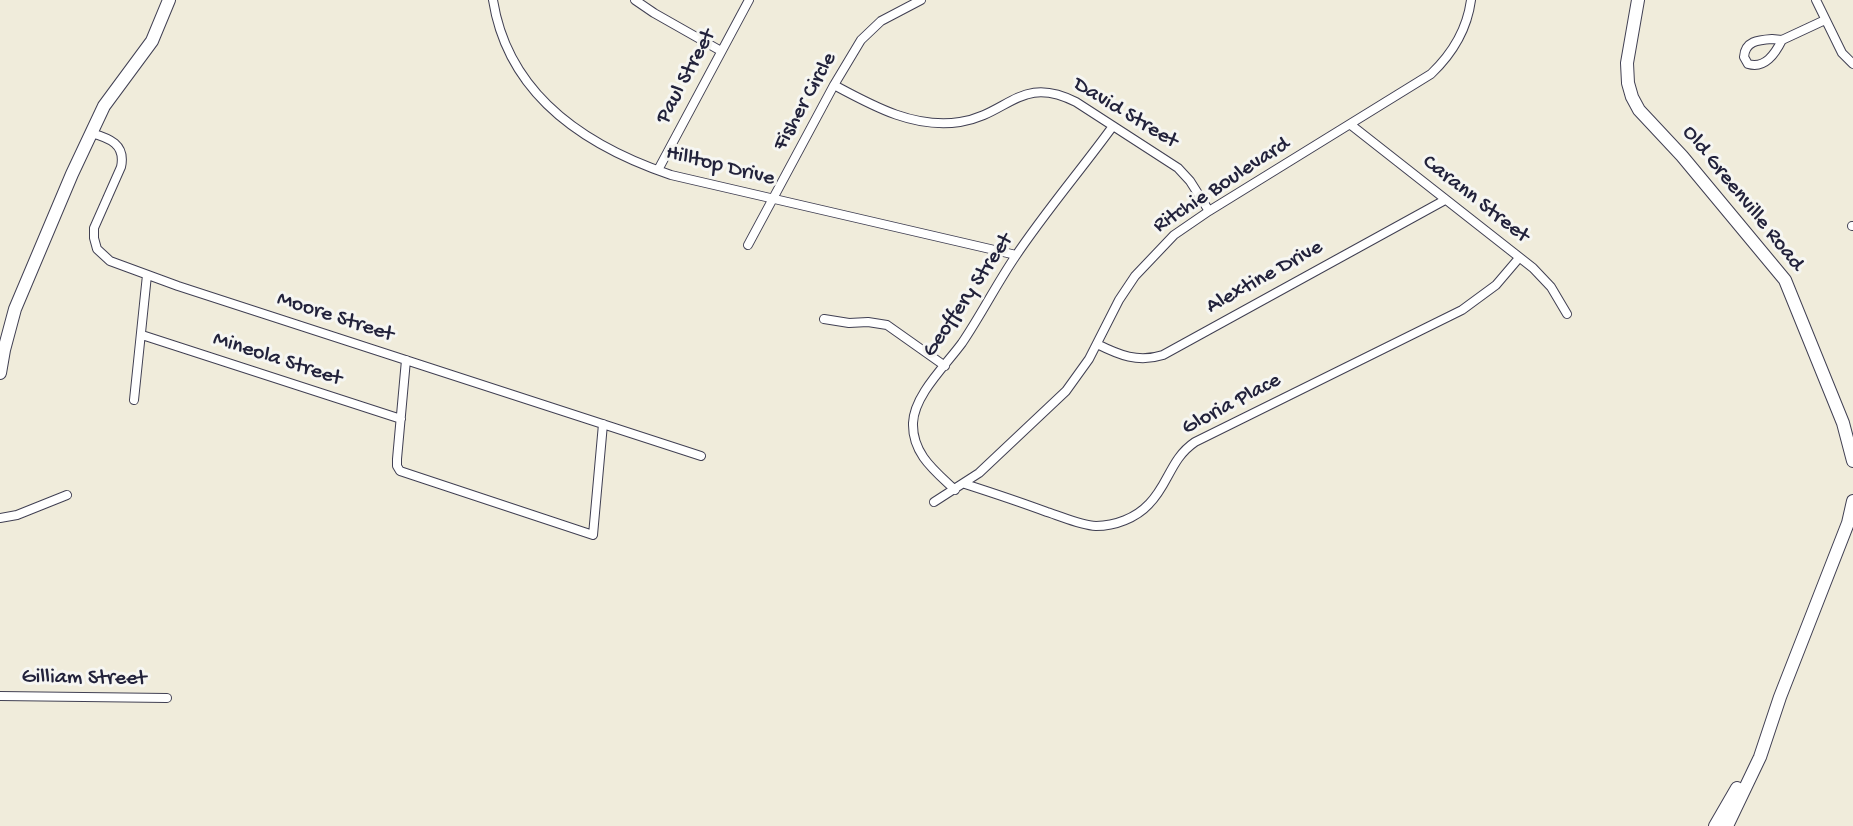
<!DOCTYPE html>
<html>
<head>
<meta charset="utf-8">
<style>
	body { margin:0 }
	canvas { display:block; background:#f0ecdb }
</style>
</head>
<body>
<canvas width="1853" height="826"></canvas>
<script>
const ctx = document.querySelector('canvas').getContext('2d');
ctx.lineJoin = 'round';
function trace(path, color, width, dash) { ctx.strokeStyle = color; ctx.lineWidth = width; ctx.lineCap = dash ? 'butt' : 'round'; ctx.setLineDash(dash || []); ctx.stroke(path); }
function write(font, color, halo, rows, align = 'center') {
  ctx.font = font + ' "Gochi Hand",sans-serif'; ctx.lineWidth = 6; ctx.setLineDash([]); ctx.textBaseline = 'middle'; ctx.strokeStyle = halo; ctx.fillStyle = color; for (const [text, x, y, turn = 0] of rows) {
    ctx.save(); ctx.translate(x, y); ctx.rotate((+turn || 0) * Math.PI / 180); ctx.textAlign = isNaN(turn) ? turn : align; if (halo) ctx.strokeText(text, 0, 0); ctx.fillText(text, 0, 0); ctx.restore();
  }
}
const minor = new Path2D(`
	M493,0C508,95 585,146 671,175L1016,255
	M635,0L654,13L721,51
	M1816,0L1842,53L1853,64
	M1772,39L1782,40C1775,54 1765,69 1748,64L1744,57C1745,41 1758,40 1772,39Z
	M1782,40L1825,20
	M834,85C873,106 914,129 960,122C1009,114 1021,74 1076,102L1178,168L1190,181L1209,211
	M1351,125L1533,268L1551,287L1567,314
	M91,133C109,138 126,144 121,167L94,228V238L97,249L110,261L178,286L701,456
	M658,170L749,0
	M1852,226H1853
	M748,245L834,85L861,40L881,21L921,0
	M824,319L849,323L868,322L887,325L945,366
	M142,335L401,419
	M1097,344C1119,355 1138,363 1163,355L1445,200
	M406,360L397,459V466L400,471L593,535L603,424
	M134,400L147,275
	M965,484C993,493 1020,502 1047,512C1063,517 1080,525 1096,526C1115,526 1136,518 1149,504C1169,484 1170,459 1195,442L1462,310L1496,285L1519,258
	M955,490C935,471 912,454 913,423C914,395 946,365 962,343C981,315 996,285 1015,257C1045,212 1081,170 1113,126
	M934,502L979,473L1066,391L1089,359L1119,300L1135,276L1174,235L1209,211L1431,74C1453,53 1467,30 1471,0
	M0,518L17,515L67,495
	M0,696L167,698`);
const secondary = new Path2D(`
	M1638,0L1627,63L1628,83L1632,97L1639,110L1682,156L1785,280L1843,423L1853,461
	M0,373L4,350L15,309L72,174L104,106L152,41L169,0
	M1715,826L1737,788
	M1727,826L1760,757L1780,697L1848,523L1853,501`);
trace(minor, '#414053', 10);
trace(secondary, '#414053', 14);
trace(minor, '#fff', 8);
trace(secondary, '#fff', 12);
write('22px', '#22223b', '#f6f6f2', [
	["Paul Street",687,77,-62],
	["Fisher Circle",806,102,-61],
	["David Street",1125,114,31],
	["Hilltop Drive",720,167,14],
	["Ritchie Boulevard",1222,186,-33],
	["Old Greenville Road",1742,199,51],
	["Carann Street",1475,200,38],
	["Alextine Drive",1265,278,-29],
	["Geoffery Street",969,296,-56],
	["Moore Street",335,318,18],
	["Mineola Street",277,360,18],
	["Gloria Place",1232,405,-28],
	["Gilliam Street",84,679,1]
]);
</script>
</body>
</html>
